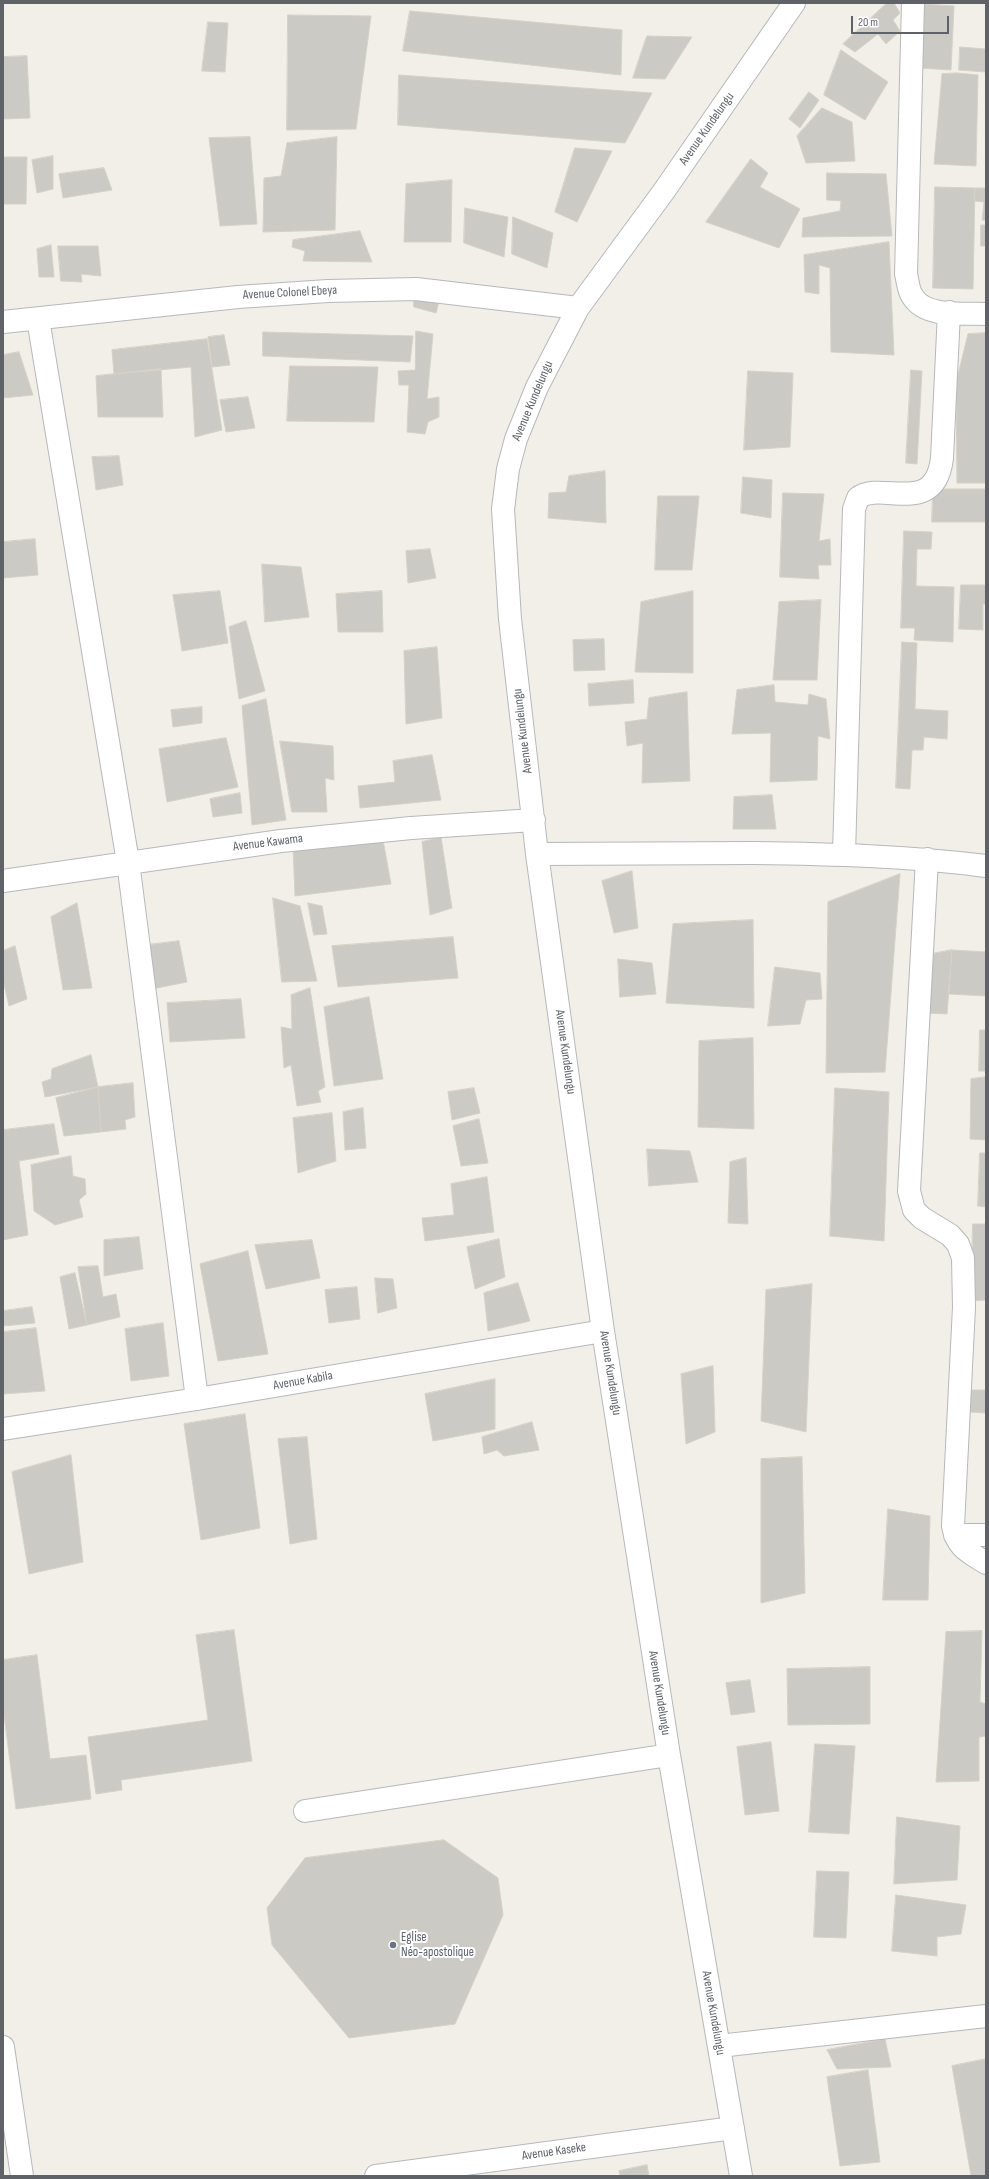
<!DOCTYPE html>
<html>
<head>
<meta charset="utf-8">
<style>
	body { margin:0 }
	#map { position:relative; width:989px; height:2179px; overflow:hidden; background:#f1efe8; font-family:"Sofia Sans Condensed",sans-serif }
	canvas { display:block }
	.frame { position:absolute; inset:0; border:4px solid #5f6368; pointer-events:none }
	.scale { position:absolute; left:851px; top:16px; width:98px; height:18px; box-sizing:border-box; border:2px solid #5f6368; border-top:0; padding-left:5px; font-size:12px; line-height:14px; white-space:nowrap; color:#5f6368; -webkit-text-stroke:3px #fff; paint-order:stroke }
</style>
</head>
<body>
<div id="map">
<canvas width="989" height="2179"></canvas>
<div class="frame"></div>
<div class="scale">20 m</div>
</div>
<script>
const ctx = document.querySelector('canvas').getContext('2d');
ctx.lineJoin = 'round';
function fillPath(path, color) { ctx.fillStyle = color; ctx.fill(path, 'evenodd'); }
function trace(path, color, width, dash) { ctx.strokeStyle = color; ctx.lineWidth = width; ctx.lineCap = dash ? 'butt' : 'round'; ctx.setLineDash(dash || []); ctx.stroke(path); }
function write(font, color, halo, rows, align = 'center') {
  ctx.font = font + ' "Sofia Sans Condensed",sans-serif'; ctx.lineWidth = 4; ctx.setLineDash([]); ctx.textBaseline = 'middle'; ctx.strokeStyle = halo; ctx.fillStyle = color; for (const [text, x, y, turn = 0] of rows) {
    ctx.save(); ctx.translate(x, y); ctx.rotate((+turn || 0) * Math.PI / 180); ctx.textAlign = isNaN(turn) ? turn : align; if (halo) ctx.strokeText(text, 0, 0); ctx.fillText(text, 0, 0); ctx.restore();
  }
}
const building = new Path2D(`
	M887,3H894L900,13L893,20L900,31L886,44L878,34L855,52L843,44Z
	M921,4L954,6L951,70L919,68Z
	M410,11L622,30L621,75L403,51Z
	M288,15L371,16L356,129L287,130Z
	M208,22L228,23L225,72L202,71Z
	M647,36L692,37L665,79L633,78Z
	M960,47L986,49V72L959,70Z
	M841,50L888,82L865,120L824,95Z
	M27,56L30,118L3,119V57Z
	M957,73L978,75L976,166L934,164L942,74Z
	M399,75L652,93L625,143L398,125Z
	M809,92L819,100L800,128L789,119Z
	M822,108L852,122L855,161L806,163L797,136Z
	M250,137L257,224L220,226L209,138Z
	M337,137L335,230L263,232L264,178L281,176L287,143Z
	M575,148L612,151L577,222L555,212Z
	M53,156V189L37,193L32,160Z
	M3,157H27L26,204H3Z
	M751,159L768,173L760,187L800,209L779,248L706,222Z
	M104,168L112,190L63,198L59,174Z
	M827,173L886,174L892,236L802,237L803,218L840,211L841,201L827,200Z
	M452,180L451,242H404L406,184Z
	M935,187L975,188L973,289L933,288Z
	M975,188H986V220H982L984,202L975,201Z
	M465,208L508,217L504,257L464,243Z
	M513,217L553,233L547,268L512,254Z
	M981,225H986V246H981Z
	M360,231L372,262L303,261L305,251L292,247L293,240Z
	M889,242L894,355L831,352L830,268L819,265V294L805,292L804,255Z
	M51,245L54,277H39L37,249Z
	M58,246H98L101,276L81,274L82,282L61,281Z
	M414,298L439,301L436,313L414,307Z
	M416,331L433,334L427,399L439,397V417L428,422L425,434L407,432L409,385H399L398,371L415,370Z
	M263,332L413,336L410,362L263,356Z
	M986,333V483H957L956,383L968,334Z
	M224,335L230,365L212,367L208,337Z
	M207,339L222,430L195,437L191,367L114,374L112,350Z
	M19,352L33,395L3,398V355Z
	M290,366L378,367L374,422L287,421Z
	M161,369L163,417H98L96,376Z
	M911,370L922,371L917,464L906,463Z
	M748,371L793,373L790,447L744,450Z
	M248,397L255,428L226,432L220,400Z
	M119,456L123,485L96,490L92,457Z
	M605,471L606,523L548,518L549,493L566,492L569,476Z
	M743,477L772,480L771,518L741,513Z
	M933,489H986V522H932Z
	M783,493L824,494L819,541L830,539L831,565H818L819,579L780,577Z
	M658,496H699L692,570H655Z
	M904,531L932,532L931,549H917L916,586L954,587L953,642L914,640L915,628H901Z
	M35,539L38,575L3,578V542Z
	M430,549L436,578L408,583L406,551Z
	M262,564L301,567L309,617L265,622Z
	M961,585H986V604H983V630L959,629Z
	M220,591L228,643L182,651L173,595Z
	M382,591L383,632H338L336,594Z
	M693,591V673L635,672L641,602Z
	M821,600L817,680H773L779,602Z
	M246,621L265,691L239,699L229,627Z
	M604,639L605,670L574,671L573,640Z
	M902,642L917,643L915,709L948,711L947,739L924,737L923,750H912L910,789L896,788Z
	M437,647L442,718L406,724L404,651Z
	M633,680L634,703L589,706L588,684Z
	M774,685L775,702L808,705L809,694L826,699L830,739L818,736L817,780L770,782L771,733L732,734L737,690Z
	M687,692L690,781L642,783L643,743L627,746L625,722L647,719L649,698Z
	M266,699L286,820L252,825L242,706Z
	M202,707V723L173,727L171,710Z
	M226,738L238,787L167,802L159,749Z
	M280,741L333,746L334,780L325,778L327,812H292Z
	M432,755L441,800L360,808L358,786L395,782L393,761Z
	M240,793L242,813L213,817L210,799Z
	M772,795L776,829H733L734,797Z
	M441,837L452,908L430,915L422,842Z
	M383,840L391,884L295,896L293,848Z
	M632,871L638,928L614,933L602,881Z
	M900,874L885,1072L826,1073L828,902Z
	M273,898L300,906L317,981L282,982Z
	M77,903L92,988L63,990L51,917Z
	M308,903L322,906L327,934L314,935Z
	M753,920L754,1008L666,1003L673,924Z
	M453,937L458,978L338,987L332,946Z
	M179,941L187,982L152,989L147,945Z
	M15,946L27,999L9,1006L3,980V951Z
	M952,950L986,952V996L949,994Z
	M952,950L947,1014L926,1013L931,954Z
	M618,959L652,963L656,994L620,997Z
	M775,967L820,973L822,999L806,1000L800,1024L768,1026Z
	M310,988L325,1087L318,1091L321,1102L297,1106L291,1065L284,1068L281,1027L292,1029L291,995Z
	M369,997L383,1079L334,1086L324,1007Z
	M241,999L245,1038L170,1042L167,1003Z
	M980,1030H986V1071H979Z
	M753,1038L754,1129L698,1127L699,1041Z
	M91,1055L98,1087L45,1097L42,1082L51,1079L52,1069Z
	M986,1077V1140L970,1139L971,1079Z
	M133,1083L135,1117L125,1120L126,1129L101,1132L98,1087Z
	M98,1087L101,1132L64,1136L56,1098Z
	M474,1088L480,1113L452,1120L448,1092Z
	M835,1088L889,1092L884,1241L830,1236Z
	M363,1108L366,1148L345,1150L343,1112Z
	M332,1113L336,1161L298,1173L293,1118Z
	M479,1119L488,1163L461,1166L453,1126Z
	M54,1124L59,1154L19,1161L28,1235L3,1240V1130Z
	M647,1149L690,1151L698,1182L649,1186Z
	M980,1153H986V1207L978,1206Z
	M71,1156L73,1176L85,1179L86,1194L79,1200L83,1217L55,1225L34,1211L31,1165Z
	M746,1158L748,1224L728,1223L730,1162Z
	M487,1177L494,1232L425,1241L422,1218L454,1215L451,1184Z
	M973,1224H986V1300L971,1301Z
	M139,1237L143,1269L104,1276V1240Z
	M499,1239L505,1277L475,1289L467,1247Z
	M312,1240L320,1278L266,1289L255,1245Z
	M248,1251L268,1354L218,1361L200,1264Z
	M98,1266L103,1297L116,1294L120,1317L87,1325L78,1267Z
	M75,1273L87,1325L69,1329L60,1277Z
	M375,1278L393,1279L397,1308L378,1313Z
	M518,1283L530,1321L488,1331L484,1293Z
	M812,1284L806,1432L761,1421L766,1290Z
	M357,1287L360,1319L329,1323L325,1290Z
	M32,1307L35,1323L3,1326V1311Z
	M163,1323L169,1376L131,1381L125,1329Z
	M36,1328L45,1391L3,1394V1332Z
	M713,1366L715,1432L686,1444L681,1374Z
	M495,1379V1429L433,1441L425,1394Z
	M971,1390H986V1413L969,1412Z
	M245,1414L260,1528L201,1540L184,1424Z
	M532,1422L539,1450L504,1456L497,1450L484,1454L482,1437Z
	M307,1437L317,1539L290,1544L278,1439Z
	M71,1455L83,1562L29,1574L12,1472Z
	M802,1457L805,1593L761,1603V1459Z
	M888,1509L930,1516L928,1600H883Z
	M234,1630L252,1761L121,1780L122,1790L96,1794L88,1737L208,1720L196,1635Z
	M982,1631L980,1702L986,1704V1736L979,1737V1781L936,1782L946,1632Z
	M37,1655L50,1759L86,1755L91,1799L16,1809L3,1707V1660Z
	M870,1667V1724L788,1725L787,1669Z
	M750,1680L755,1712L731,1715L726,1683Z
	M771,1742L779,1811L745,1815L737,1747Z
	M815,1744L855,1746L849,1834L809,1832Z
	M897,1817L960,1826L957,1880L894,1884Z
	M444,1840L498,1878L503,1915L455,2024L349,2038L272,1945L267,1908L305,1858Z
	M817,1871L849,1872L846,1938L814,1937Z
	M896,1895L966,1905L961,1934L937,1937V1956L892,1951Z
	M885,2039L891,2067L837,2069L827,2050Z
	M986,2059V2176H971L952,2066Z
	M868,2070L880,2162L840,2166L827,2077Z
	M647,2165L649,2176H620L619,2171Z`);
fillPath(building, '#cccac5');
trace(building, '#d6d1c6', 1);
const minor = new Path2D(`
	M913,3L906,274C908,281 908,291 913,297C926,318 964,313 986,314
	M38,319L128,862L197,1399
	M3,322L238,297L328,291L416,289L578,308
	M537,854C609,853 681,853 753,853C831,854 908,856 986,866
	M844,854L854,509L858,498C881,480 935,518 942,458L949,312
	M927,859L909,1191L914,1210L922,1218L950,1235L958,1244L963,1258L964,1307L953,1526C957,1548 969,1552 986,1563
	M3,881L281,841L411,828L534,820
	M3,1429L197,1399L603,1331
	M955,1535H986
	M305,1811L669,1755
	M719,2046L986,2016
	M3,2047L22,2176
	M376,2176L733,2128
	M741,2176L669,1755L603,1331L537,854L510,619L503,509L508,469L516,439L537,387L578,308L664,191L794,3`);
trace(minor, '#b5b8bc', 24);
trace(minor, '#fff', 22);
for (const [x, y, r, color] of [
	[393,1945,4,"#6b7280"]
]) { const dot = new Path2D(); dot.arc(x, y, r, 0, 2 * Math.PI); ctx.fillStyle = color; ctx.fill(dot); trace(dot, '#fff', 1.5); }
write('13px', '#5f6368', '#fff', [
	["Avenue Kundelungu",707,129,-55],
	["Avenue Colonel Ebeya",290,293,-3],
	["Avenue Kundelungu",533,401,-67],
	["Avenue Kundelungu",523,731,-97],
	["Avenue Kawama",268,843,-7],
	["Avenue Kundelungu",565,1052,82],
	["Avenue Kundelungu",610,1373,81],
	["Avenue Kabila",303,1381,-10],
	["Avenue Kundelungu",659,1693,81],
	["Avenue Kundelungu",713,2013,80],
	["Avenue Kaseke",554,2152,-8]
]);
write('13px', '#5b616d', '#fff', [
	["Eglise",401,1938],
	["Néo-apostolique",401,1953]
], 'left');
</script>
</body>
</html>
